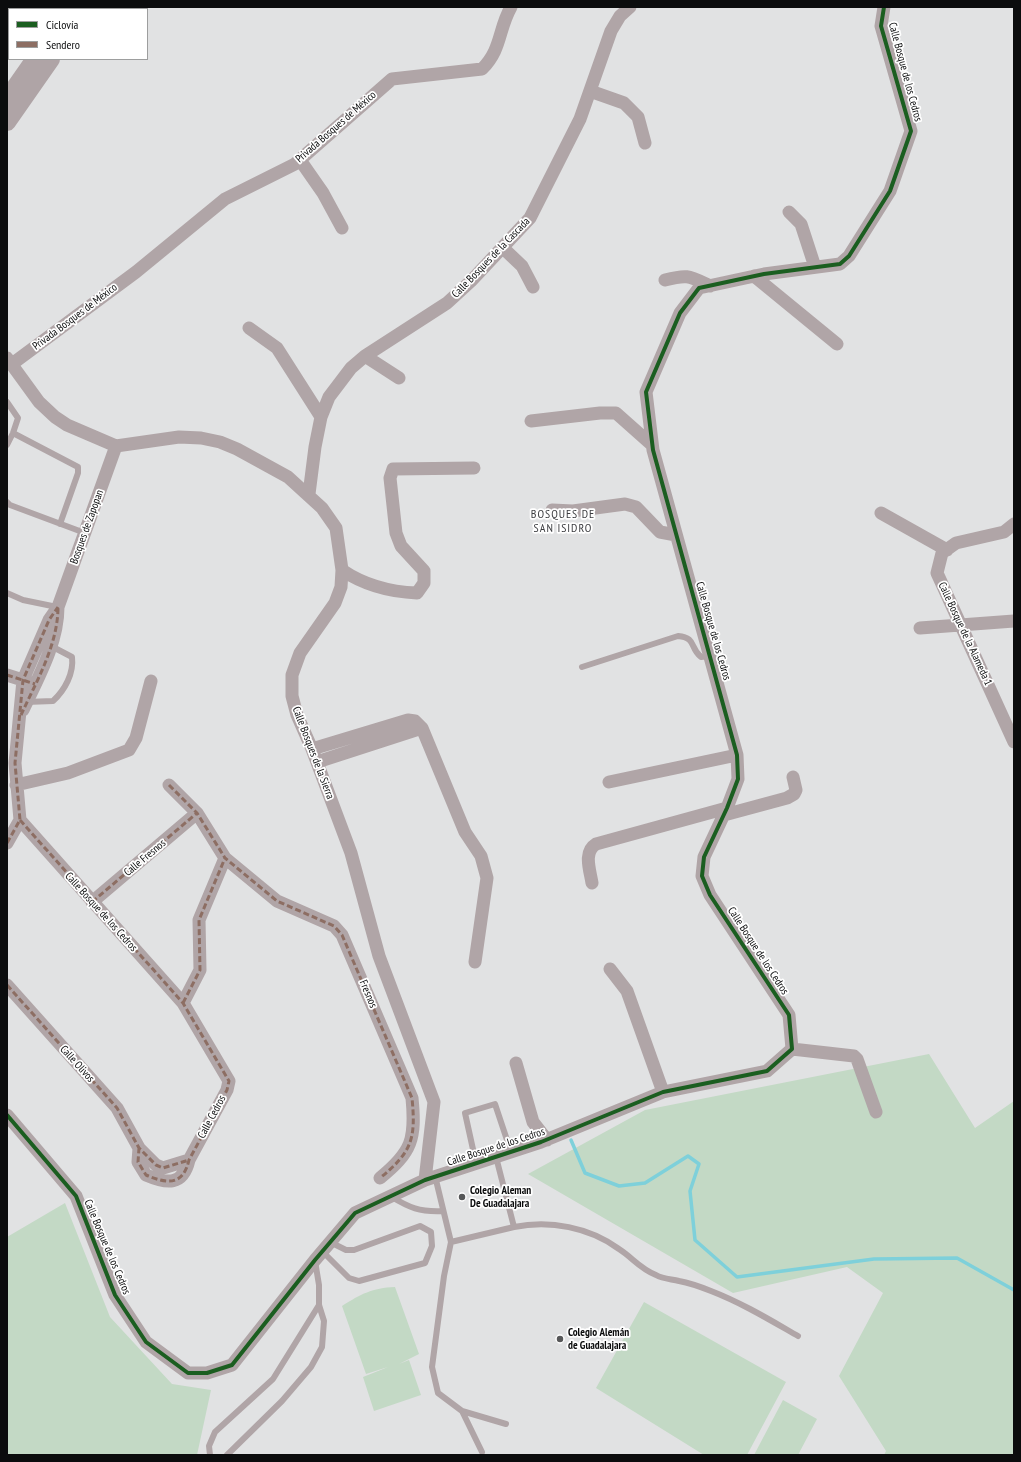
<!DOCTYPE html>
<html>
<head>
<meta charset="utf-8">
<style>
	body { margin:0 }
	#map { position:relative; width:1021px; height:1462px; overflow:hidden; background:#e1e2e3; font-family:"PT Sans Narrow",sans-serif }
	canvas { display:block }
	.frame { position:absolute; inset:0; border:8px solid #0b0c0d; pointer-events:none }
	.legend { position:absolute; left:8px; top:8px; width:140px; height:52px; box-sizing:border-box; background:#fff; border:1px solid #9d9e9e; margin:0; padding:5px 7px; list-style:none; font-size:12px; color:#0b0c0d }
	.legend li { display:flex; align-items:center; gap:8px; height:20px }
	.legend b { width:20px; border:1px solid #9d9e9e }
</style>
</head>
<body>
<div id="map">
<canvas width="1021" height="1462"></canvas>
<div class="frame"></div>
<ul class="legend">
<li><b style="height:5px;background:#1b5e20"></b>Ciclovía</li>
<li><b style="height:5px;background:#8d6e63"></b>Sendero</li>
</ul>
</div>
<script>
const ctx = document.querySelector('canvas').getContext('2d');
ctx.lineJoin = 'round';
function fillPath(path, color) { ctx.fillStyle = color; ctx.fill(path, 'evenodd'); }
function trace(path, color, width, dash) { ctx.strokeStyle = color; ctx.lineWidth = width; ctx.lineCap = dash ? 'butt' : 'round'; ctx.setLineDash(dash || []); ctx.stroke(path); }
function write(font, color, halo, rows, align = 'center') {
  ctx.font = font + ' "PT Sans Narrow",sans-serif'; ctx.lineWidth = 3.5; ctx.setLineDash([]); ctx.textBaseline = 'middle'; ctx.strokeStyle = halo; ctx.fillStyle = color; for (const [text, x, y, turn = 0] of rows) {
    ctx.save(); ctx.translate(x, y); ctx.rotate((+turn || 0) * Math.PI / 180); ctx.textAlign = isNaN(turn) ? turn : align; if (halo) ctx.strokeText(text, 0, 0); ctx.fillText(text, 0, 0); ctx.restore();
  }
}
fillPath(new Path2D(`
	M929,1054L975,1128L1014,1101V1455H884L886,1451L839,1376L883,1293L847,1267L733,1293L528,1174L645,1110Z
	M65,1203L110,1317L172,1384L211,1390L197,1455H7V1237Z
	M395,1287L419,1354L399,1364L409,1360L421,1395L374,1411L363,1377L388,1367L366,1374L342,1306C361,1294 372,1288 395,1287Z
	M644,1302L786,1382L747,1455H704L596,1388Z
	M783,1400L817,1419L798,1455H754Z`), '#c3d9c5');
trace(new Path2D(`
	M571,1140L585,1173L619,1186L645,1183L688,1156L699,1164L690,1191L695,1240L737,1277L874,1259L957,1258L1014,1290`), '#7ed0da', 3.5);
trace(new Path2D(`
	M7,402L18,418L13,433L7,445
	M13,433L78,467V473L60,524
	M7,502L10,505L85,533
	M7,593L23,600L57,607
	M582,667L678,636C697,638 689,647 701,657L710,656
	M26,702L53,701C65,690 74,673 72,657L51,646
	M476,1163L465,1113L495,1104L511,1152
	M435,1176L451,1242L514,1227L496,1157
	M390,1196C410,1208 419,1212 443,1211
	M514,1227C550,1220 589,1227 619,1249C633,1258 639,1268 656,1275C663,1279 671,1279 679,1281C690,1283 701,1287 711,1291C742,1303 770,1320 798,1336
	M451,1242L444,1276L432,1367L438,1393L462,1411L506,1424
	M322,1251L349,1278L359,1281L425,1263L432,1246L431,1232L420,1226L354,1250H346L330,1242
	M462,1411L482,1452
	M210,1455L209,1446L215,1432L273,1379L319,1305
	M227,1455L282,1401L311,1367L322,1347L324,1321L319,1305V1285L315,1261`), '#b0a5a7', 6);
trace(new Path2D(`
	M590,91L624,103L638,117L645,143
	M300,160L323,193L342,228
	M789,212L801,224L815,267
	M502,247L522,266L533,287
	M754,276L837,344
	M665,280C688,274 689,276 710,286
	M249,328L277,348L321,417
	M365,356L399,378
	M7,358L39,402L55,417L67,425L116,446L179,437L201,438L220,442L237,449L288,477L322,508L336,528L342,570L341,587L335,603L300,653L292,675V696L297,715L312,749L351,853L379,956L434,1102L425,1180
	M12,364L136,272L225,199L295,164L392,79L482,69C502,49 498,30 511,7
	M531,421L600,413H616L652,445
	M309,494L315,447L321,417L329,397L351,368L365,356L447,303L471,281L530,218L580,119L611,31L620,16L630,7
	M552,510L573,511L625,504L636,507L660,532L676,535
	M881,513L947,550
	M1014,524L1004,532L956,543L942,553L937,573L1014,742
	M342,570C364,585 391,592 417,593L424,583V571L401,546L396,533L390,478L393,469L474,468
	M920,628L1014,621
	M7,675L32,683
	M23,710C38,678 58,643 58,607
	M312,749L408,720L415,721L422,728L465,832L481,856L487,878L475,962
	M317,762L422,728
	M609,782L737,755
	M16,785L68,773L129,750L136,738L151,681
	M169,785L197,813L225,858L277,901L334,926L342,935L412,1098C416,1139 412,1152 380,1178
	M724,815L787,798L794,794L796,790L793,777
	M20,820L183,1003L229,1081L227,1090L189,1160C183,1186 167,1184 146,1175L138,1162L139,1148
	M7,843L20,820L15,763L23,680L49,620L58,607L116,446
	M592,883C590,870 583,852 596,844L727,808
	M92,902L197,813
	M610,969L627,991L663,1092
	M7,985L117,1108L139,1148L156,1165L163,1168L189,1160
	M183,1003L200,970L199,920L225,858
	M792,1049L854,1056L857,1059L876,1112
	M516,1063L533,1122L547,1140
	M7,1115L76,1196L115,1295L146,1342L188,1373H207L232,1365L315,1260L355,1213L425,1180L541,1142L663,1092L767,1071L792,1049L789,1015L710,895L702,876L704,857L727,808L738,779L737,755L653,450L646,392L680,313L699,288L764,274L840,264L849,256L890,191L911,131L881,26L884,7`), '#b0a5a7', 13);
trace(new Path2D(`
	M70,9L72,7
	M85,9L87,7
	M7,99L35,59
	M7,122L51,59`), '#afa4a6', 18);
trace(new Path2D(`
	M7,675L35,684
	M21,715C36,682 58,645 58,607
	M169,785L197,813L225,858L277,901L334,926L342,935L412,1098C416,1139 412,1152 380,1178
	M20,820L183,1003L229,1081L227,1090L189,1160C183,1186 167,1184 146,1175L138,1162L139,1148
	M7,843L20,820L15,763L23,680L49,620L58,607
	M92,902L197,813
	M7,985L117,1108L139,1148L156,1165L163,1168L189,1160
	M183,1003L200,970L199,920L225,858`), '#8d6e63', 3, [6, 3]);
trace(new Path2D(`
	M7,1115L76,1196L115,1295L146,1342L188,1373H207L232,1365L315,1260L355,1213L425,1180L541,1142L663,1092L767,1071L792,1049L789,1015L710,895L702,876L704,857L727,808L738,779L737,755L653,450L646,392L680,313L699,288L764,274L840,264L849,256L890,191L911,131L881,26L884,7`), '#1b5e20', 4);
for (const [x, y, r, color] of [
	[462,1197,4,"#565758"],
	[560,1339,4,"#565758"]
]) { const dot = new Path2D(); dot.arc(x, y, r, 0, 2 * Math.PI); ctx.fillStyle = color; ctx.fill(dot); trace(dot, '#fff', 1.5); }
write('11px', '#0b0c0d', '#fff', [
	["Calle Bosque de los Cedros",905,72,75],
	["Privada Bosques de México",336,127,-41],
	["Calle Bosques de la Cascada",491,258,-46],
	["Privada Bosques de México",75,317,-37],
	["Bosques de Zapopan",87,527,-70],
	["Calle Bosque de los Cedros",713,631,74],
	["Calle Bosque de la Alameda 1",965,634,65],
	["Calle Bosques de la Sierra",313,753,69],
	["Calle Fresnos",145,858,-40],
	["Calle Bosque de los Cedros",101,912,48],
	["Calle Bosque de los Cedros",758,951,57],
	["Fresnos",368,994,67],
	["Calle Olivos",77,1064,48],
	["Calle Cedros",212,1117,-62],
	["Calle Bosque de los Cedros",496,1147,-18],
	["Calle Bosque de los Cedros",107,1247,67]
]);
write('bold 11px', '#0b0c0d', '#fff', [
	["Colegio Aleman",470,1191],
	["De Guadalajara",470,1204],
	["Colegio Alemán",568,1333],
	["de Guadalajara",568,1346]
], 'left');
ctx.letterSpacing = '1px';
write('12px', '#3c3d40', '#fff', [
	["BOSQUES DE",563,515],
	["SAN ISIDRO",563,529]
]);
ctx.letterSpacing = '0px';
</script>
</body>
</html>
